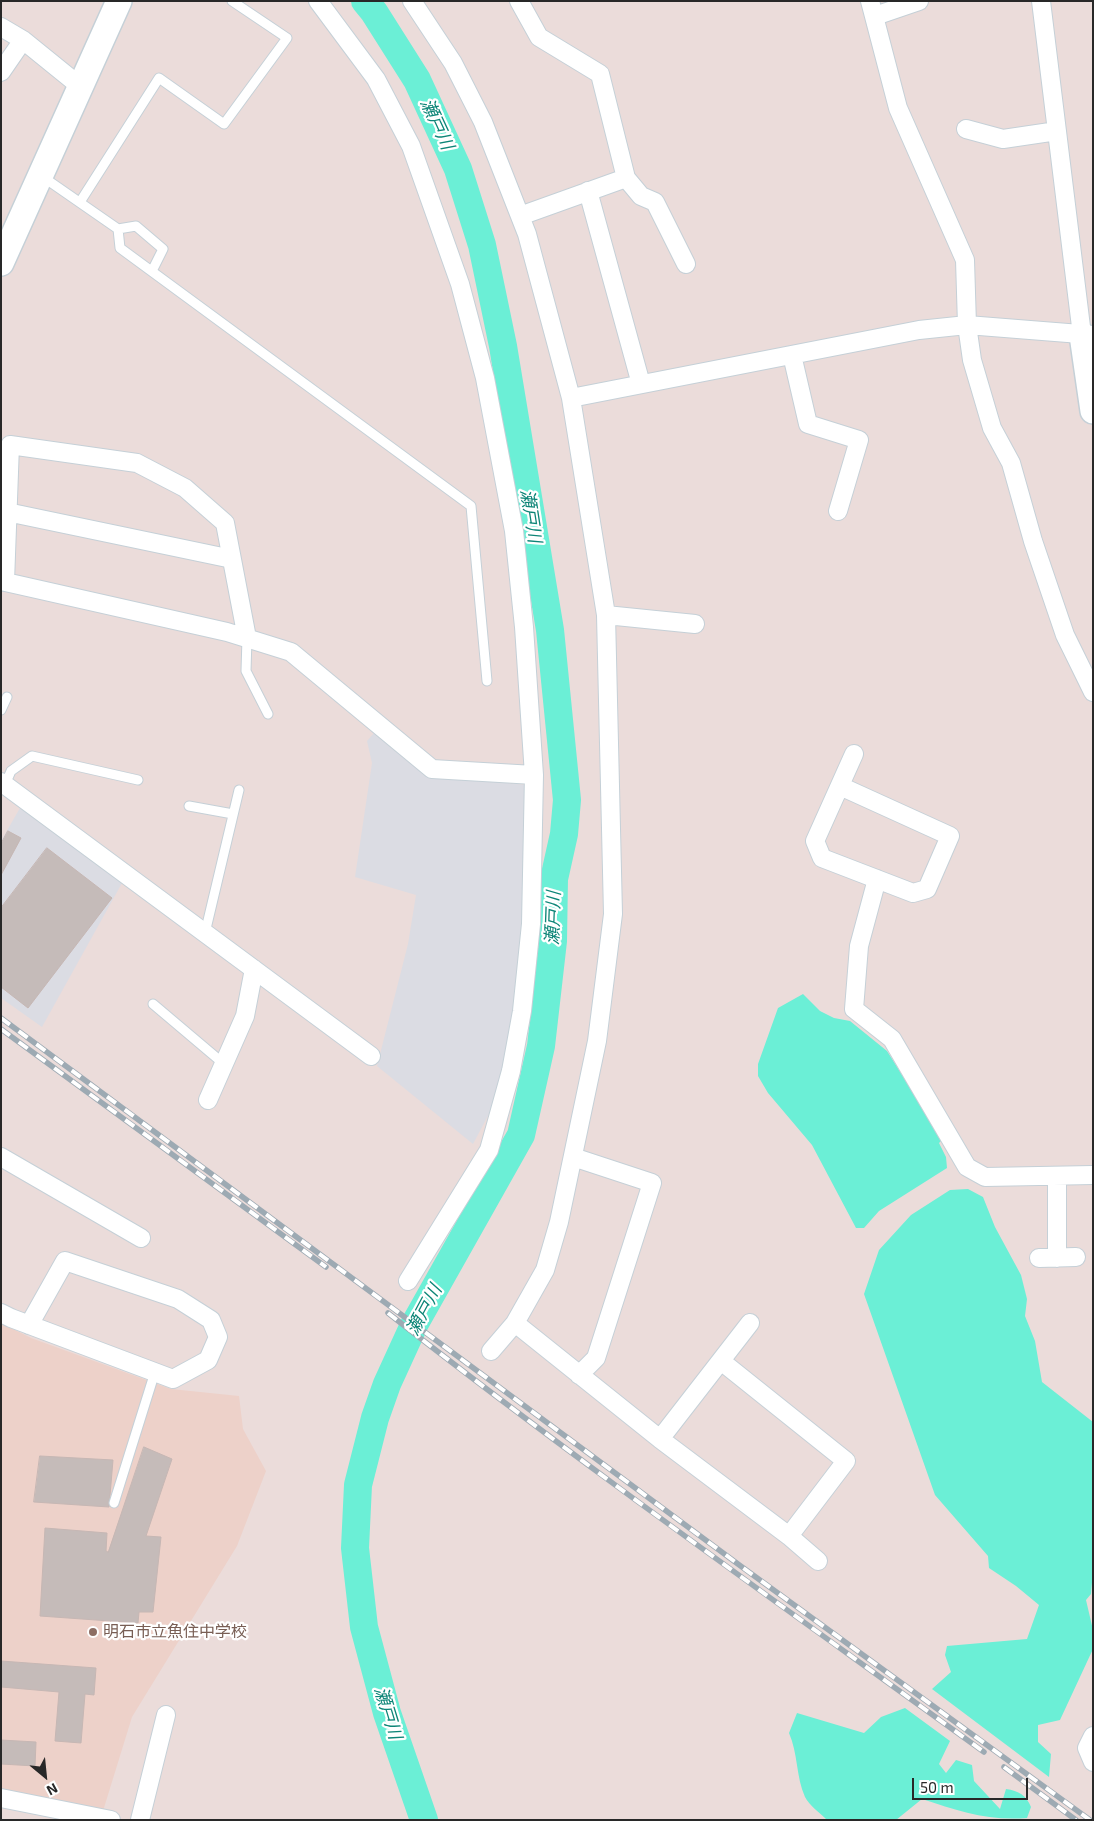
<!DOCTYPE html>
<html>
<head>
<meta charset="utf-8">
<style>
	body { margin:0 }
	#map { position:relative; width:1094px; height:1821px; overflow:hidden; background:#ebdcda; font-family:"Exo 2",sans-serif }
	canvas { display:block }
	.frame { position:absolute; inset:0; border:2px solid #282828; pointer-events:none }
	.north { position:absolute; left:20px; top:1751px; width:50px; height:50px; -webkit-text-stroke:4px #fff; paint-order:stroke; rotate:152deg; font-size:14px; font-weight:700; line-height:20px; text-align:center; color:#282828 }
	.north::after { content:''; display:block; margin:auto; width:18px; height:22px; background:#282828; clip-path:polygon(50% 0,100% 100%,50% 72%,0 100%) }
	.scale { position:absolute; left:912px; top:1778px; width:116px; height:22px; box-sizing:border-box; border:2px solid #282828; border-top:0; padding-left:6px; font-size:15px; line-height:18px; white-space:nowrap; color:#282828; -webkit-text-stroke:4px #fff; paint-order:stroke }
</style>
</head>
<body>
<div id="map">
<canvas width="1094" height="1821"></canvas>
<div class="frame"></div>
<div class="north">N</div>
<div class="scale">50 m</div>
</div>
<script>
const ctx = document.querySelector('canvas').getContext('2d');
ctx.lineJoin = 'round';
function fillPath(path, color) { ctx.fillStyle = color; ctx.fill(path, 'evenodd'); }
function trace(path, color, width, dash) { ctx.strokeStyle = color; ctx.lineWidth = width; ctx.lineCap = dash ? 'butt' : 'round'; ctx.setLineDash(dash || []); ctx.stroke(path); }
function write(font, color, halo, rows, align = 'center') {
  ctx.font = font + ' "Exo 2","Noto Sans JP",sans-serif'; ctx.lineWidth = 4.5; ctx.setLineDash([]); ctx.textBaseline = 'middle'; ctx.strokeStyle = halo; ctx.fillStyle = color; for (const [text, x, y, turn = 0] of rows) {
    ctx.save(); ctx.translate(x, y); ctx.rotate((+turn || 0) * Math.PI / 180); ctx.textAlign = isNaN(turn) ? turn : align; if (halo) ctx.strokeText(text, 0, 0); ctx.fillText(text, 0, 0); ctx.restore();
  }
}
fillPath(new Path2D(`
	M374,733L411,764L439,776L526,785V918L506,1056L490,1112L473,1144L377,1066L408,944L416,895L355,877L372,763L367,741Z
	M20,808L122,883L42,1027L1,998V841Z`), '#dbdce3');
fillPath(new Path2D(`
	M1,1323L31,1338L171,1389L239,1396L243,1429L266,1471L237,1546L132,1717L103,1811L1,1790Z`), '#edd1c9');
fillPath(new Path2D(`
	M803,994L820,1011L834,1018L850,1021L887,1051L943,1139L939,1143L946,1157L947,1168L879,1211L864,1228H856L812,1145L768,1093L758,1076V1064L778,1008Z
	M968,1189L983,1197L995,1227L1021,1275L1027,1299L1025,1316L1035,1341L1042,1382L1093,1422V1571L1091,1594L1086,1600L1093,1630V1649L1060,1720L1038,1725V1742L1051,1754L1049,1777L932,1689L951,1672L945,1655L947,1646L1027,1639L1039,1605L1016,1586L989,1568L988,1556L935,1495L864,1294L879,1250L911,1215L950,1190Z
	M905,1708L950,1741L939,1764L946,1773L956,1760L972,1765L974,1781L1000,1809L1006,1789C1019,1791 1026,1795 1031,1807L1027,1818C988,1821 958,1811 922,1799L896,1820H827C820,1813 809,1805 805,1797C796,1777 798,1753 789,1733L797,1713L864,1733L881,1717Z`), '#6befd6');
trace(new Path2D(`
	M365,1L374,12L417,80L458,169L482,245L503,346L550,630L567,800L564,834L554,879L553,941L541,1046L521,1135L414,1325L387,1384L375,1418L358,1485L355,1548L364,1627L387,1713L424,1820`), '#6befd6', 28);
const building = new Path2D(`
	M8,831L21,838L1,875V844Z
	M47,848L112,898L28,1008L1,987V908Z
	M144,1447L172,1459L146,1536L161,1537L153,1612H139L138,1623L40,1616L45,1528L107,1533L106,1551L108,1552Z
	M40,1456L113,1460L109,1507L34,1502Z
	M1,1661L96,1668L94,1695L85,1694L81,1743L55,1741L59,1692L1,1687Z
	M1,1740L36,1742L35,1766L1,1764Z`);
fillPath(building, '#c5bbb9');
trace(building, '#c6b7b4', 1);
const lane = new Path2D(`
	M43,177L118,229L120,248L471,506L487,681
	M80,202L159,78L224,124L287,38L232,1
	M118,229L136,226L163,249L152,271
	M247,638L246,671L268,714
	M1,710L7,697
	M4,787L11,771L32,756L138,780
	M189,806L233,814
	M205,933L239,790
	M153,1004L224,1064
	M114,1503L155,1372`);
const street = new Path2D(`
	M318,1L376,79L411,146L460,284L485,378L514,531L524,627L534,775L531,924L522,1011L511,1071L489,1150L408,1281
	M412,1L453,63L483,122L527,234L571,398L606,615L613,914L597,1041L559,1222L545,1270L515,1323L491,1351
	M519,1L539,37L600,74L626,178L520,216
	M870,1L898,108L965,260L967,325L972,360L992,428L1011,463L1033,541L1065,635L1093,692
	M1041,1L1082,335
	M875,16L919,1
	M1,27L23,40L81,87
	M1,72L23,40
	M966,129L1003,139L1057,131
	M626,178L641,196L655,202L686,264
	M588,191L641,384
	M792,355L808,424L859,440L838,511
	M571,398L919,330L967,325L1093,335
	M7,512L232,559
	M1,581L227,632L291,652L432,769L534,775
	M5,582L10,445L137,463L185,488L225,523L247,638
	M606,615L695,624
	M1,782L371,1056
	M840,786L950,836L927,889L913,893L822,858L815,841L854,754
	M877,879L859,946L854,1009L892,1039L967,1167L985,1177L1093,1175
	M208,1100L245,1016L254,969
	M1,1157L141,1238
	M573,1157L652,1183L596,1358L579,1375
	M1057,1176V1258
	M1039,1258L1076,1257
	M1,1313L11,1318L173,1379L208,1360L218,1337L211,1320L178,1299L65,1261L29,1325
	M515,1323L660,1439L789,1536L818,1561
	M721,1361L846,1461L789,1536
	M660,1439L750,1323
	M1093,1736L1087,1748L1093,1762
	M1,1798L111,1820
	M140,1820L166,1715`);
const secondary = new Path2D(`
	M1,263L119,1
	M1082,335L1093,411`);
trace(lane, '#c5d0d7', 11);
trace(street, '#c5d0d7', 20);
trace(secondary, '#c5d0d7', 28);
trace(lane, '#fff', 9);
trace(street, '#fff', 18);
trace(secondary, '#fff', 25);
const rail = new Path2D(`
	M1,1018L742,1567L1090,1820
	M1,1029L326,1267
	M388,1313C582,1465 784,1607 984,1752
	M1004,1767L1076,1820`);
trace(rail, '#9daab3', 5.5);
trace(rail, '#fff', 4, [11]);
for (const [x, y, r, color] of [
	[93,1632,5,"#8d6e63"]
]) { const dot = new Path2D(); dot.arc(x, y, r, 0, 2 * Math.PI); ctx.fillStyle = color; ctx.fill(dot); trace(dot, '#fff', 2); }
write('16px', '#785e54', '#fff', [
	["明石市立魚住中学校",103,1632]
], 'left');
write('italic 18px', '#0d8577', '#fff', [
	["瀬戸川",437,124,65],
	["瀬戸川",531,516,81],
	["瀬戸川",553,918,-88],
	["瀬戸川",424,1310,-62],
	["瀬戸川",388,1713,73]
]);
</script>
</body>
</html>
